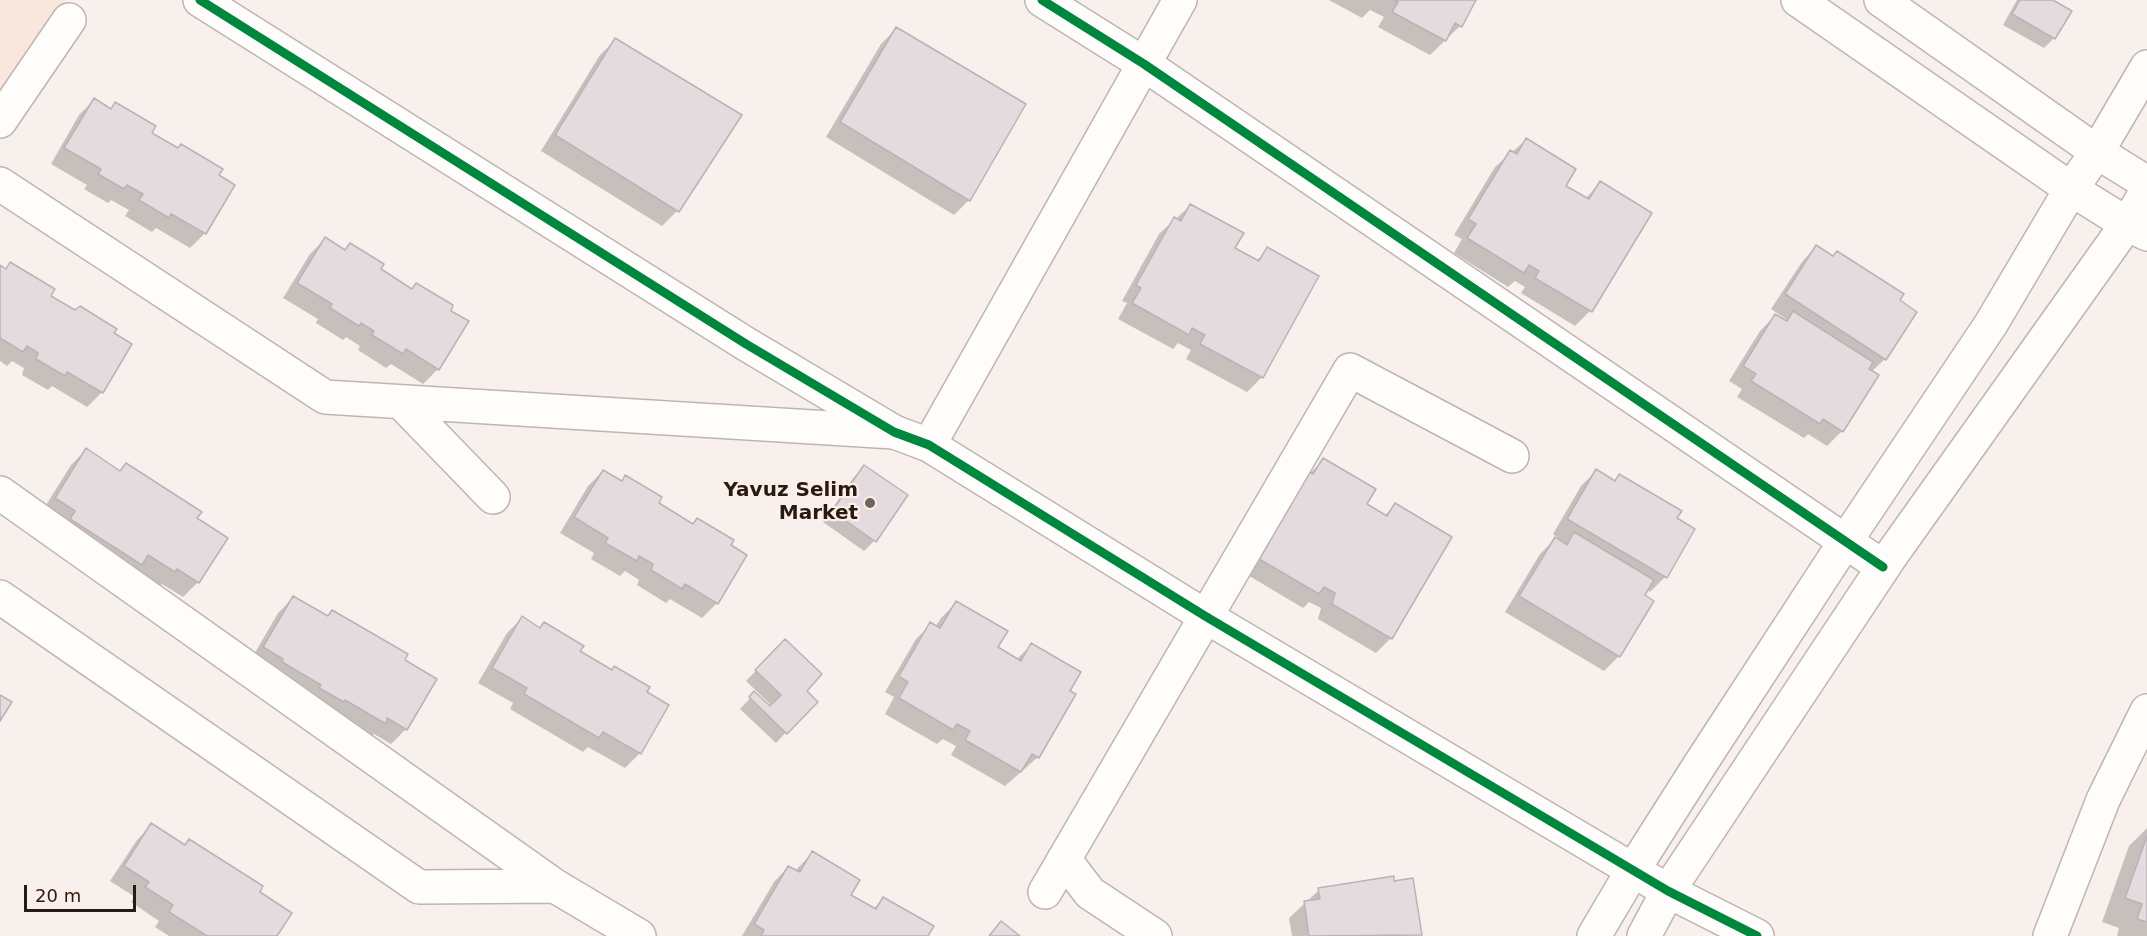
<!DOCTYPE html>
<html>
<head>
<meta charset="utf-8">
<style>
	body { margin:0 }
	#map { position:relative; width:2147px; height:936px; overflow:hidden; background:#f8f0ec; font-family:"DejaVu Sans",sans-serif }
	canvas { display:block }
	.scale { position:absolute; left:24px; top:885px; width:112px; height:27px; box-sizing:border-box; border:3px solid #261a13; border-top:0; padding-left:8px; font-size:18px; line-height:21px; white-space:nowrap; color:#261a13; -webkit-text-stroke:4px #fdeee7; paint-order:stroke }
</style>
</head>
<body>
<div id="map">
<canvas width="2147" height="936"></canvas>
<div class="scale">20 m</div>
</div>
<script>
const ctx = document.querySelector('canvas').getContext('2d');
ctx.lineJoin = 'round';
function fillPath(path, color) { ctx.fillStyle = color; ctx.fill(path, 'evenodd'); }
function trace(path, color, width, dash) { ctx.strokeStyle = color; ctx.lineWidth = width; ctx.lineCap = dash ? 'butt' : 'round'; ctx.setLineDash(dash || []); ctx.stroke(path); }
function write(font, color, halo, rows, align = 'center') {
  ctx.font = font + ' "DejaVu Sans",sans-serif'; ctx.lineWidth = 4.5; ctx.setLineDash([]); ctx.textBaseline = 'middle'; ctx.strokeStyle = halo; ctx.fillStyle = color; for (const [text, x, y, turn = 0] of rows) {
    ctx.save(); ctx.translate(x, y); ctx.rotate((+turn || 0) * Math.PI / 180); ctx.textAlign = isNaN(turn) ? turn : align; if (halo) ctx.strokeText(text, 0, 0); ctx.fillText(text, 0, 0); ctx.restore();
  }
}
fillPath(new Path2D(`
	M0,0H66L0,94Z`), '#f9e7de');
fillPath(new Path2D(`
	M1329,0H1475L1460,26L1430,55L1378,27L1384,17L1370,10L1362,18Z
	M2017,0H2050L2054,38L2044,48L2003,25Z
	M896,29L969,200L954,215L826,137L881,44Z
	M615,40L677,211L662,226L541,151L600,55Z
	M94,100L217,175L205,233L190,248L156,228L152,232L125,216L129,210L111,200L108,203L84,189L87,185L51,164L79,115Z
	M1526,140L1564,186L1585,199L1600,183L1650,213L1590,311L1575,326L1521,293L1525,287L1515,281L1508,287L1454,253L1462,239L1454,235L1495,167Z
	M1191,205L1233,249L1256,261L1268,249L1317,276L1262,377L1247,392L1186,359L1191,350L1178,343L1173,349L1118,319L1127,303L1122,301L1159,234Z
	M325,239L344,251L350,245L379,269L438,369L423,384L391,364L386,368L358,350L360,346L346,337L343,340L316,323L318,319L283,298L310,254Z
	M1816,247L1885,359L1871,372L1842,431L1827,446L1808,434L1804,438L1737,397L1742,389L1729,381L1760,331L1775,316L1785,321L1786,319L1771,309L1802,262Z
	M10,264L49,296L102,392L87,407L52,386L48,390L22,375L24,368L12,361L7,366L0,361V267L5,270Z
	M86,450L119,472L126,465L195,519L198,582L183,597L162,584L159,586L41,513L71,465Z
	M1324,460L1365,505L1384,516L1395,505L1391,638L1376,653L1318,619L1321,608L1309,602L1303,608L1246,574L1309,474Z
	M864,467L874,541L864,551L823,522L854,477Z
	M603,471L621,482L626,477L657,504L692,525L697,520L729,546L717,603L702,618L670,599L666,603L637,585L639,580L625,571L620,576L591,559L594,553L560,533L588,486Z
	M1596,471L1613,481L1619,476L1675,519L1665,577L1650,592L1647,589L1619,656L1604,671L1505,612L1540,554L1557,537L1553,534L1581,486Z
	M293,598L326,617L332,612L403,661L406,729L391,744L374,734L370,738L249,663L278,613Z
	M956,603L996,648L1016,660L1031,645L1068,691L1038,757L1005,786L951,755L956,746L943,739L937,744L885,714L894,697L885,692L916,639L931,624L935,627L941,618Z
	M522,618L539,629L544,624L578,652L645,693L640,753L625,768L588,747L583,752L510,709L513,703L478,683L507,633Z
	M785,641L805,691L815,702L776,743L740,709L754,694L769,708L772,706L746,681Z
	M152,825L257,893L276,936H169L155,927L159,921L131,902L135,897L110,881L137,840Z
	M2147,828V936H2117L2119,928L2102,922L2129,846Z
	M812,853L849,895L873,909L884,898L926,936H742L774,882L788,867L795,871Z
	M1319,890L1420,935L1292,936L1289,918Z`), '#0003');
const building = new Path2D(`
	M1394,0H1476L1462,27L1455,23L1446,41L1392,12L1398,2Z
	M2020,0H2053L2072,11L2055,39L2012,14Z
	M896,27L1026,104L970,201L840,122Z
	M615,38L742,115L679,212L555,135Z
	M94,98L111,109L115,102L156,126L152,133L178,148L181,144L223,169L219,175L235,185L206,234L171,214L169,218L139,200L143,194L127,185L124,189L98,174L101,169L64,148Z
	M1526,138L1576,169L1566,186L1589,199L1600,181L1652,213L1592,312L1535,278L1539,271L1529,265L1524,273L1467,238L1476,224L1468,219L1510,150L1517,154Z
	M1190,204L1244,233L1235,248L1259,261L1267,247L1319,276L1263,378L1200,344L1205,335L1192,328L1189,335L1132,303L1141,288L1136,285L1174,217L1181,221Z
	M325,237L345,250L350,243L384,264L381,269L412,289L416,283L453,305L451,311L469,321L439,370L406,349L403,354L372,335L374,331L361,323L359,326L330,308L332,304L297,283Z
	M1816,245L1833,256L1837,251L1904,294L1900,300L1917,312L1886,360L1785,294Z
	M10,262L55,289L51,296L75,310L80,306L117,329L114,333L132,344L103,393L67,372L65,376L36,359L38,353L27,346L23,352L0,338V265L6,269Z
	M1793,311L1873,362L1869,369L1879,375L1843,432L1823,419L1820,424L1751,381L1756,374L1743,366L1775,314L1787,321Z
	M86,448L120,471L126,463L202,512L197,518L228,538L199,583L177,569L175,572L148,555L142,565L70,519L75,511L55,498Z
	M1323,458L1376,489L1367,504L1387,516L1395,503L1452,537L1392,639L1332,604L1335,593L1324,587L1319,594L1259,559L1269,543L1264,540L1306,470L1313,474Z
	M864,465L908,495L876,542L832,511Z
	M1596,469L1615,481L1619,474L1682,511L1677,518L1695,529L1667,578L1567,519Z
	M603,470L622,481L625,475L662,497L659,503L693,524L697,518L734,540L731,545L747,555L718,604L685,584L682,589L651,570L653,564L639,556L637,561L605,543L608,538L574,517Z
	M1574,532L1654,580L1645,595L1654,601L1620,657L1519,596L1555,537L1567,545Z
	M293,596L328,616L332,610L408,654L405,660L437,679L407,730L387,718L386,724L345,700L344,702L319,688L321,685L282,662L283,659L263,647Z
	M956,601L1008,631L998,647L1021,661L1031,643L1081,672L1070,691L1076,694L1039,758L1032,754L1021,772L965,740L970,731L957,724L953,730L899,698L908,682L899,676L930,622L940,628Z
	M522,616L540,628L544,622L584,646L580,651L612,670L614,666L650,687L647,692L669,705L641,754L603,732L599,738L524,694L527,688L492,668Z
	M785,639L822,674L807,691L818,702L787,734L749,697L754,691L770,706L781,695L755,670Z
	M0,695L12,702L0,721Z
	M151,823L185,845L189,839L263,886L260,892L292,913L277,936H207L169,912L173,905L145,887L149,882L124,866Z
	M2147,836V922L2137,919L2142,904L2125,898Z
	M812,851L860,880L851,895L876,909L883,897L934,926L928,936H761L764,930L754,924L788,866L800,872Z
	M1394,876V881L1413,878L1422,935L1309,936L1304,901L1320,899L1318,888Z
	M1001,921L1020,936H989Z`);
fillPath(building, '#e4dbdf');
trace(building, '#bab2b6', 1.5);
const minor = new Path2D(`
	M1042,0L1144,64L1883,567
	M0,121L69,20
	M0,184L325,397L894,432
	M401,402L493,497
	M929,445L1180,0
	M0,493L555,886L639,936
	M0,597L419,887L555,886
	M1064,859L1090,893L1155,936
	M1045,892L1350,370L1512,456
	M2050,936L2103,800L2147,711`);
const tertiary = new Path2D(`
	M200,0L746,344L894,432L929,445L1205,616L1668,891L1757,936
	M1798,0L2071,189L2127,224L2147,234
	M1881,0L2097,152L2147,183`);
const secondary = new Path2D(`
	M1594,936L1633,870L1699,766L1845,542L1991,324L2071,189L2097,152L2147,67
	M1644,936L1668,891L1890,557L2127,224L2147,191`);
trace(minor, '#bfb5b0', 36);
trace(tertiary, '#bfb5b0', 36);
trace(secondary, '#bfb5b0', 36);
trace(minor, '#fefdfc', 33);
trace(tertiary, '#fefdfc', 33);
trace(secondary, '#fefdfc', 33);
trace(new Path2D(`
	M200,0L746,344L894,432L929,445L1205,616L1668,891L1757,936
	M1042,0L1144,64L1883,567`), '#00873e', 9);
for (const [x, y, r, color] of [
	[870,503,6,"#70655f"]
]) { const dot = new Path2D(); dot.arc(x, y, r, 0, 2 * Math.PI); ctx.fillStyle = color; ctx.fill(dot); trace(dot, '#fdeee7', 2); }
write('bold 20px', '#261a13', '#fdeee7', [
	["Yavuz Selim",858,491],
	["Market",858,514]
], 'right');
</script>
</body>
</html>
